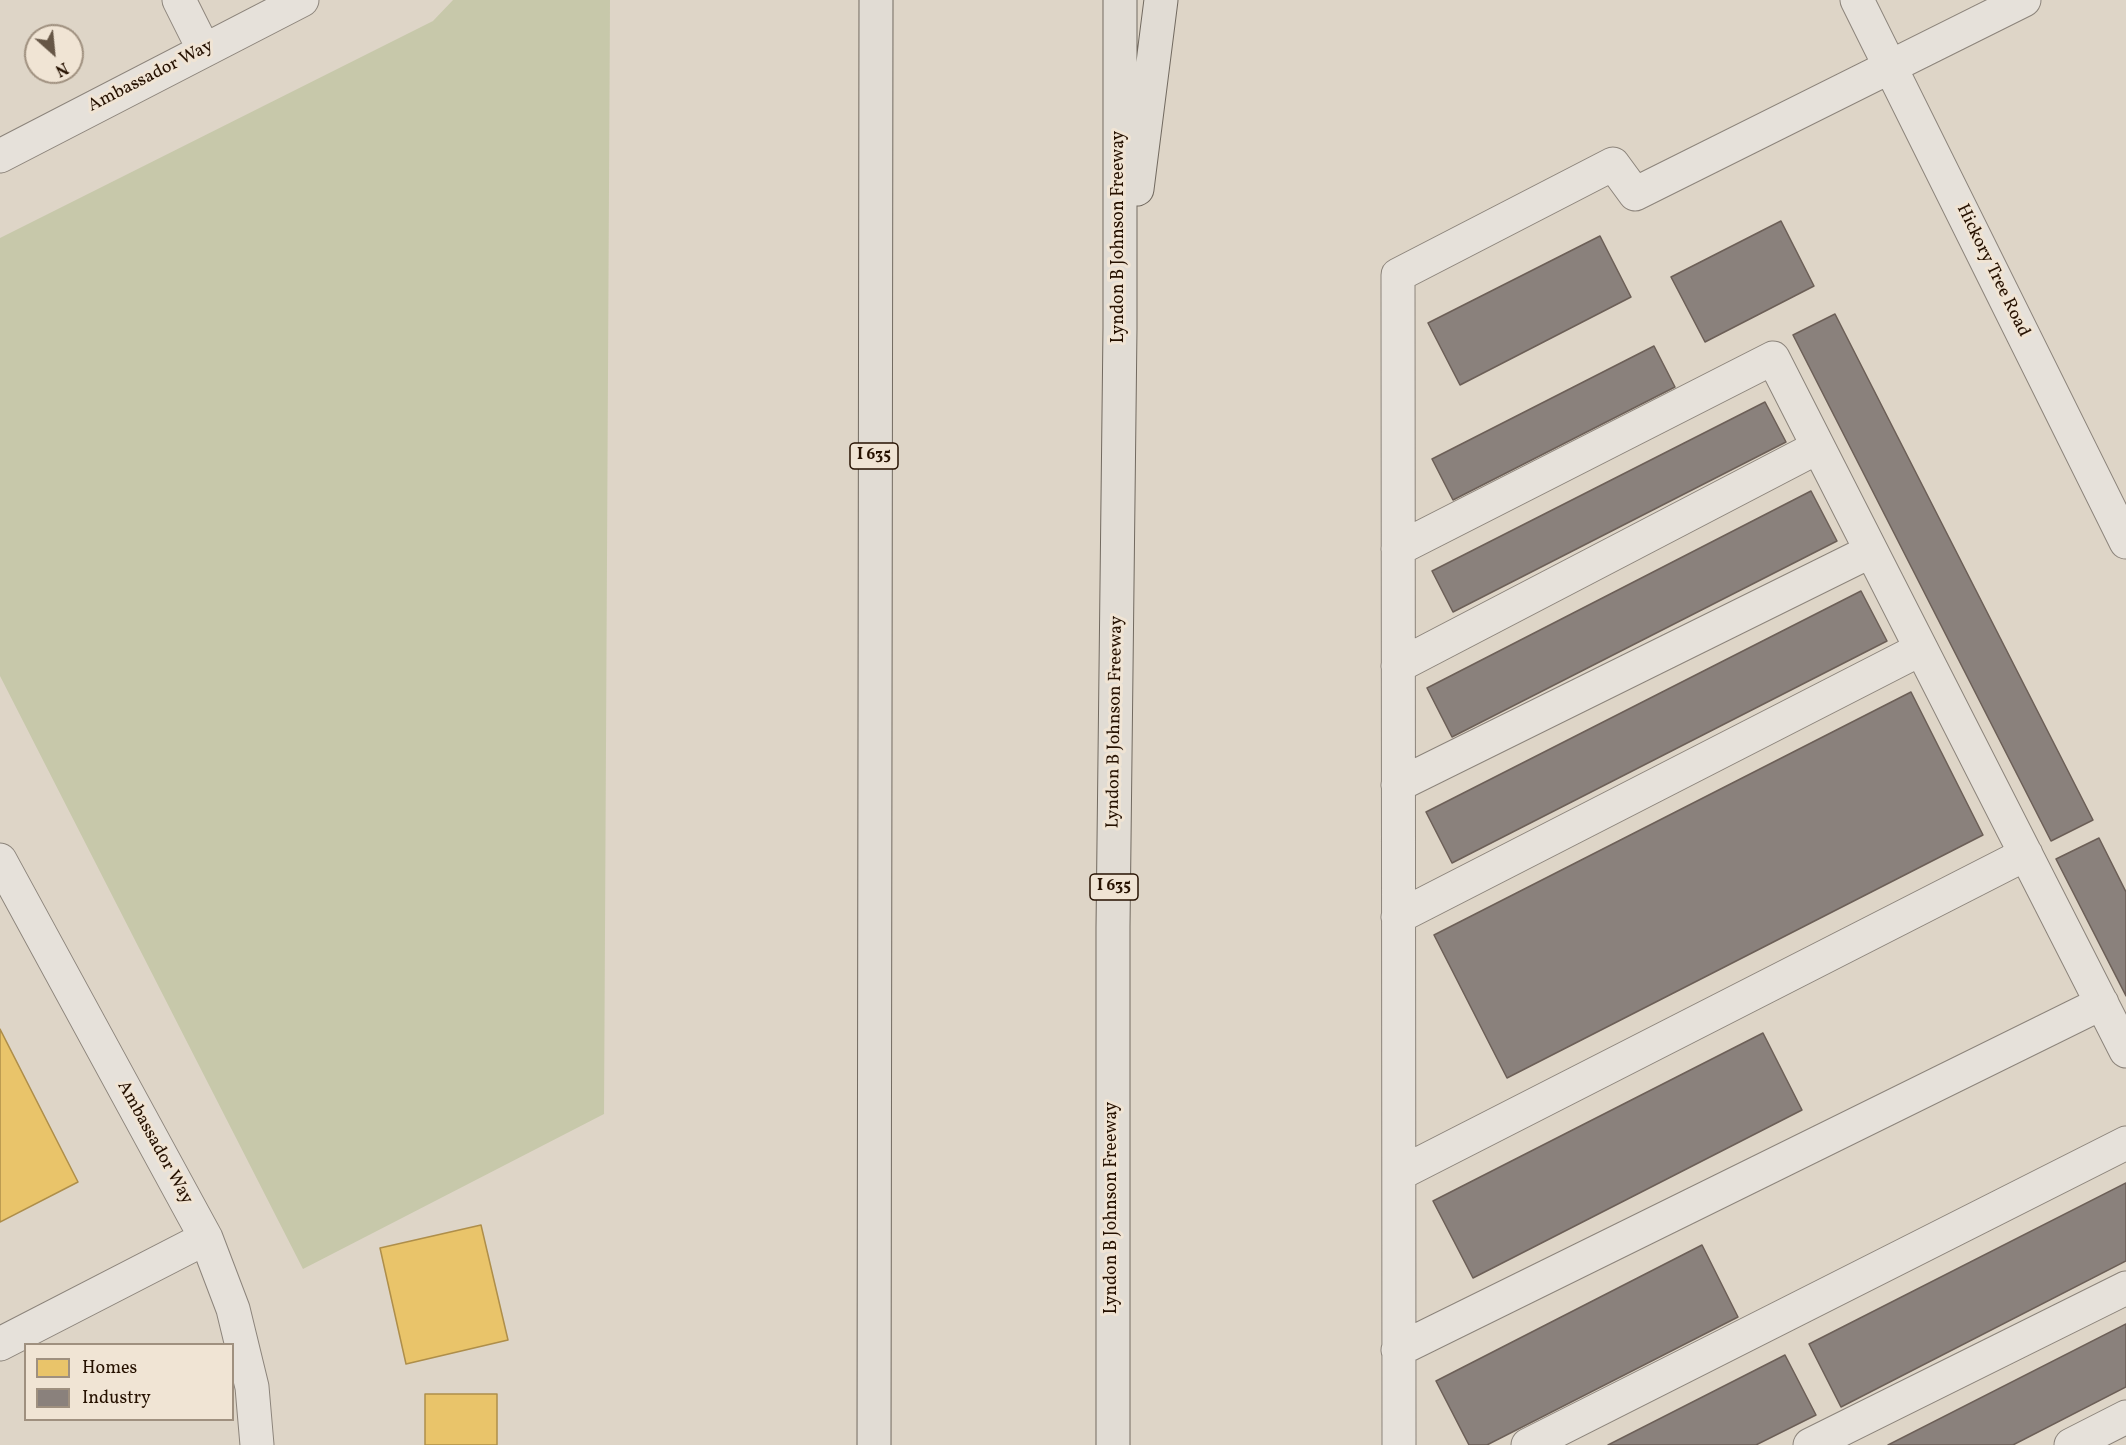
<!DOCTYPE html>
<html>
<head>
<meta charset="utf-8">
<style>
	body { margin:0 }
	#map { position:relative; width:2126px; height:1445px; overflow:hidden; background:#ded5c7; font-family:Vollkorn,serif }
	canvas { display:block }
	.legend { position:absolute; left:24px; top:1343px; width:210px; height:78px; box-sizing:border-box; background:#f0e4d4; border:2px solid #9f907f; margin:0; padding:8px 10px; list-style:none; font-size:18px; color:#261100 }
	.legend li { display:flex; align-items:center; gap:12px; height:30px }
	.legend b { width:30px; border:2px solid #9f907f }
	.north { position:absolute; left:24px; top:24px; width:60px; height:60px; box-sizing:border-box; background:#f0e4d4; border:2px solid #9f907f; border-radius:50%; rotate:153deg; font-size:16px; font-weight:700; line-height:24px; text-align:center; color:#261100 }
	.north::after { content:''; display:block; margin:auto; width:21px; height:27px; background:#665646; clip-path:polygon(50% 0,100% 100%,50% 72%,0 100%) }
</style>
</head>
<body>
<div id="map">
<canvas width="2126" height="1445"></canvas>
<ul class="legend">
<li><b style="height:16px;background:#e9c46a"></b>Homes</li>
<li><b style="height:16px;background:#8a817c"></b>Industry</li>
</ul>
<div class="north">N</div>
</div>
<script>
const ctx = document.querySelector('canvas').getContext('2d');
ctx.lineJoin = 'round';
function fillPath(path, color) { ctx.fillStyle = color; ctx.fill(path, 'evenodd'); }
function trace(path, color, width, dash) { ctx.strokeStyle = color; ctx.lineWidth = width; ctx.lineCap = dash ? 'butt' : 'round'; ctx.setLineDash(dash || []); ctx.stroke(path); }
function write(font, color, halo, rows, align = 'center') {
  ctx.font = font + ' Vollkorn,serif'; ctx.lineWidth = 6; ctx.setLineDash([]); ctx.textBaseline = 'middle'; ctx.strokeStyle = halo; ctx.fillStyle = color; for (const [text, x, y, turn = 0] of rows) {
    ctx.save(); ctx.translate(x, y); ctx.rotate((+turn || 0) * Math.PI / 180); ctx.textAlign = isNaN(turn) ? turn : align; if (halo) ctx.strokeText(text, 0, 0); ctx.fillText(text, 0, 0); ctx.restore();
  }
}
fillPath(new Path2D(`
	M453,0H610L604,1114L303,1269L0,676V238L433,21Z`), '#c7c8aa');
const homes = new Path2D(`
	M0,1029L78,1182L0,1222Z
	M481,1225L508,1340L406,1364L380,1248Z
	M425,1394H497V1445H425Z`);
fillPath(homes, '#e9c46a');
trace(homes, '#ae8e4a', 1.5);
const industry = new Path2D(`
	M1781,221L1814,286L1705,342L1671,277Z
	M1600,236L1631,297L1460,385L1428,323Z
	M1835,314L2093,820L2051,841L1793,335Z
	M1654,346L1675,387L1453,500L1432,459Z
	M1765,402L1786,442L1453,612L1432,571Z
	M1811,491L1837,541L1452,737L1427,688Z
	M1861,591L1887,641L1452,863L1426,812Z
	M1911,692L1983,835L1507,1078L1434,935Z
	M2099,838L2126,892V996L2056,859Z
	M1763,1033L1802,1110L1473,1278L1433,1201Z
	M2126,1183V1261L1841,1407L1809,1344Z
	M1702,1245L1738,1317L1487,1445H1469L1436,1381Z
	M2126,1324V1387L2013,1445H1888Z
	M1785,1355L1816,1415L1756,1445H1608Z`);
fillPath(industry, '#8a817c');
trace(industry, '#6c5f57', 1.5);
const minor = new Path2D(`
	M179,0L204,50
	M1857,0L2126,542
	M0,156L302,0
	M1398,549L1773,358L2126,1051
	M1398,666L1818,447
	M1398,785L1871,551
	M0,860L206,1238L233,1309L252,1387L257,1445
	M1398,917L1921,649
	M1399,1174L2026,854
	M0,1344L206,1238
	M1398,1350L2102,1003
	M1399,1445L1398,275L1613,164L1635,194L2024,0
	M1528,1445L2126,1143
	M1810,1445L2126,1288
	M2071,1445L2126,1417`);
const highway = new Path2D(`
	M1137,189L1161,0
	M874,1445L876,0
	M1113,1445V927L1120,328V0`);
trace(minor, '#8c847b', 35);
trace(highway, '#726a60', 35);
trace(minor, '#e6e1da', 33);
trace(highway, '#e1dcd4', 33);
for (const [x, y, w] of [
	[874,456,48],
	[1114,887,48]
]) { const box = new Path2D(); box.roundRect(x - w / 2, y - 13, w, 26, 4.5); ctx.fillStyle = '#f0e4d4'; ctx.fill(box); trace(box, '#261100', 1.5); }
write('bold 16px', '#261100', null, [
	["I 635",874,456],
	["I 635",1114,887]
]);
write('18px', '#261100', '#f0e4d4', [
	["Ambassador Way",151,77,-27],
	["Lyndon B Johnson Freeway",1120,237,-90],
	["Hickory Tree Road",1992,271,64],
	["Lyndon B Johnson Freeway",1116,722,-89],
	["Ambassador Way",154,1143,61],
	["Lyndon B Johnson Freeway",1113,1208,-90]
]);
</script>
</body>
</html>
